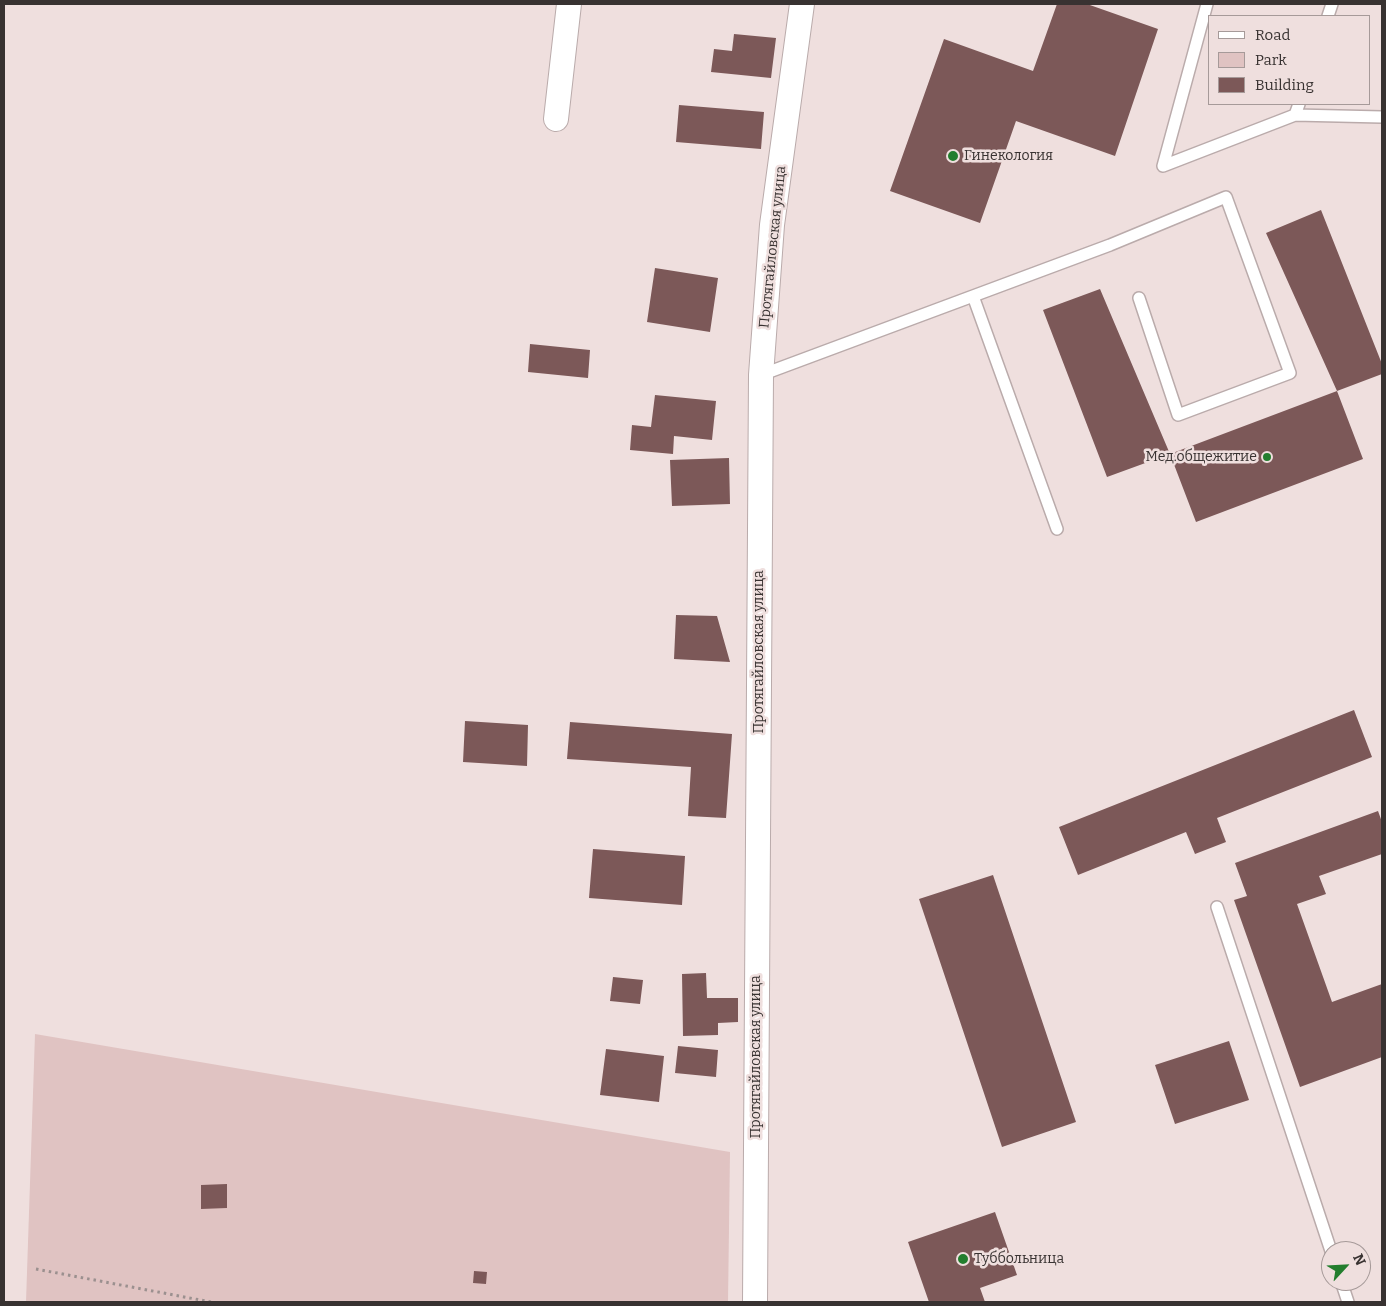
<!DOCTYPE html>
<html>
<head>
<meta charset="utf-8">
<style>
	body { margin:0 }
	#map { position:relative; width:1386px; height:1306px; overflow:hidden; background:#efdfde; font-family:Bitter,serif }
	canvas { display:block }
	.frame { position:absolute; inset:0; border:5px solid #383231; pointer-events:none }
	.legend { position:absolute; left:1208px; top:15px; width:162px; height:90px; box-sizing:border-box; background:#efdfde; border:1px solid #a69a99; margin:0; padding:6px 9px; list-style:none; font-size:15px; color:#383231 }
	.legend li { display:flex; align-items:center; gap:10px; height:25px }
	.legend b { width:25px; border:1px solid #a69a99 }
	.north { position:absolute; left:1321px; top:1241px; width:50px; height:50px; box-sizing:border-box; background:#efdfde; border:1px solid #a69a99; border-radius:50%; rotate:65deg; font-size:14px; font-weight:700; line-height:20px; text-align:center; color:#383231 }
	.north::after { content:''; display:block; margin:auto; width:18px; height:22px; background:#237e2e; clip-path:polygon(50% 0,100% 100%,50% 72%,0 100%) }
</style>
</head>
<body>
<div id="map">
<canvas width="1386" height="1306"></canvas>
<div class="frame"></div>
<ul class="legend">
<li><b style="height:6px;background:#fff"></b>Road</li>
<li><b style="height:14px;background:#e0c3c2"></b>Park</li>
<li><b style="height:14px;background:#7c5858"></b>Building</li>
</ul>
<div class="north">N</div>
</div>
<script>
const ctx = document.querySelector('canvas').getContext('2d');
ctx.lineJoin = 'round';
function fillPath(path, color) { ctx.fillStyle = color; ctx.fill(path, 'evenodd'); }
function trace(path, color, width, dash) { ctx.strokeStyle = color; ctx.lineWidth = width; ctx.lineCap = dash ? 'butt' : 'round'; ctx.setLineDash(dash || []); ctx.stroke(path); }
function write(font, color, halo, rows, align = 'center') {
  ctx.font = font + ' Bitter,serif'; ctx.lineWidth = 5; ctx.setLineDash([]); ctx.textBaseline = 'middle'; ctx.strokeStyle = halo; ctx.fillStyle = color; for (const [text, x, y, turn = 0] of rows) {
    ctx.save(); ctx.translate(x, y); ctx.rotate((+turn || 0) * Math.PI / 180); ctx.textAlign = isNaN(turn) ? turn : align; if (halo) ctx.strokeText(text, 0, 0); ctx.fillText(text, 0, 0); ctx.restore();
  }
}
fillPath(new Path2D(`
	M35,1034L730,1152L728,1302H26Z`), '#e0c3c2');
fillPath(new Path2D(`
	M1057,4H1087L1158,29L1115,156L1016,121L980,223L890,191L944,39L1033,71Z
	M734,34L776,38L771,78L711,72L714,49L732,51Z
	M679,105L764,112L761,149L676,142Z
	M1321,210L1382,364V374L1337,391L1266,233Z
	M655,268L718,278L710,332L647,322Z
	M1100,289L1170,454L1337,391L1363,459L1196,522L1170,454L1107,477L1043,310Z
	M530,344L590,350L588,378L528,372Z
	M655,395L716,401L712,440L674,436L673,454L630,450L632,425L651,427Z
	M729,458L730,504L672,506L670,460Z
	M676,615L717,616L730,662L674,659Z
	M1354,710L1372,757L1217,818L1226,842L1195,854L1186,832L1078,875L1059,827Z
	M465,721L528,725L527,766L463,762Z
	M570,722L732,734L726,818L688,816L691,767L567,759Z
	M1378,811L1382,822V854L1319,876L1326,894L1297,904L1332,1002L1382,984V1057L1300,1087L1234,900L1247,896L1235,863Z
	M593,849L685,856L682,905L589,898Z
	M993,875L1076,1122L1002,1147L919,899Z
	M706,973L707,998H738V1022L718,1023V1035L683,1036L682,974Z
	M613,977L643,980L640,1004L610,1001Z
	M1229,1041L1249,1100L1175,1124L1155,1065Z
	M678,1046L718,1050L716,1077L675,1073Z
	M606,1049L664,1056L659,1102L600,1095Z
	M227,1184V1208L201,1209V1185Z
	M995,1212L1017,1275L980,1288L985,1302H929L908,1242Z
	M474,1271L487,1272L486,1284L473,1283Z`), '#7c5858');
const service = new Path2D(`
	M1207,4L1163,166L1295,115L1299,104
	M1328,16L1332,4
	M1295,115L1382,117
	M973,296L1057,529
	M761,375L1110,245L1226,197L1290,373L1178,415L1139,298
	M1217,907L1331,1251
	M1341,1281L1348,1302`);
const minor = new Path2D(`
	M556,119L569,4
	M755,1302L761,375L772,225L802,4`);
trace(service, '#baabab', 14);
trace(minor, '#baabab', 26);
trace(new Path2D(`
	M36,1269L211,1302`), '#9b908f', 3, [2.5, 4]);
trace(service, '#fff', 11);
trace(minor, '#fff', 24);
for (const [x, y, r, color] of [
	[953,156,6,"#237e2e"],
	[1267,457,5,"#237e2e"],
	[963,1259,6,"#237e2e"]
]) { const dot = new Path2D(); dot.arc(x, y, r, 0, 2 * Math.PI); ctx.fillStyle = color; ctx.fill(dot); trace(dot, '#efdfde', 2); }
write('14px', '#383231', '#efdfde', [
	["Гинекология",964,156],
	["Мед.общежитие",1257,457,"right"],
	["Туббольница",974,1259]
], 'left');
write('14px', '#383231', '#efdfde', [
	["Протягайловская улица",773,247,-84],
	["Протягайловская улица",759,652,-90],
	["Протягайловская улица",756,1057,-90]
]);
</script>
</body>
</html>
